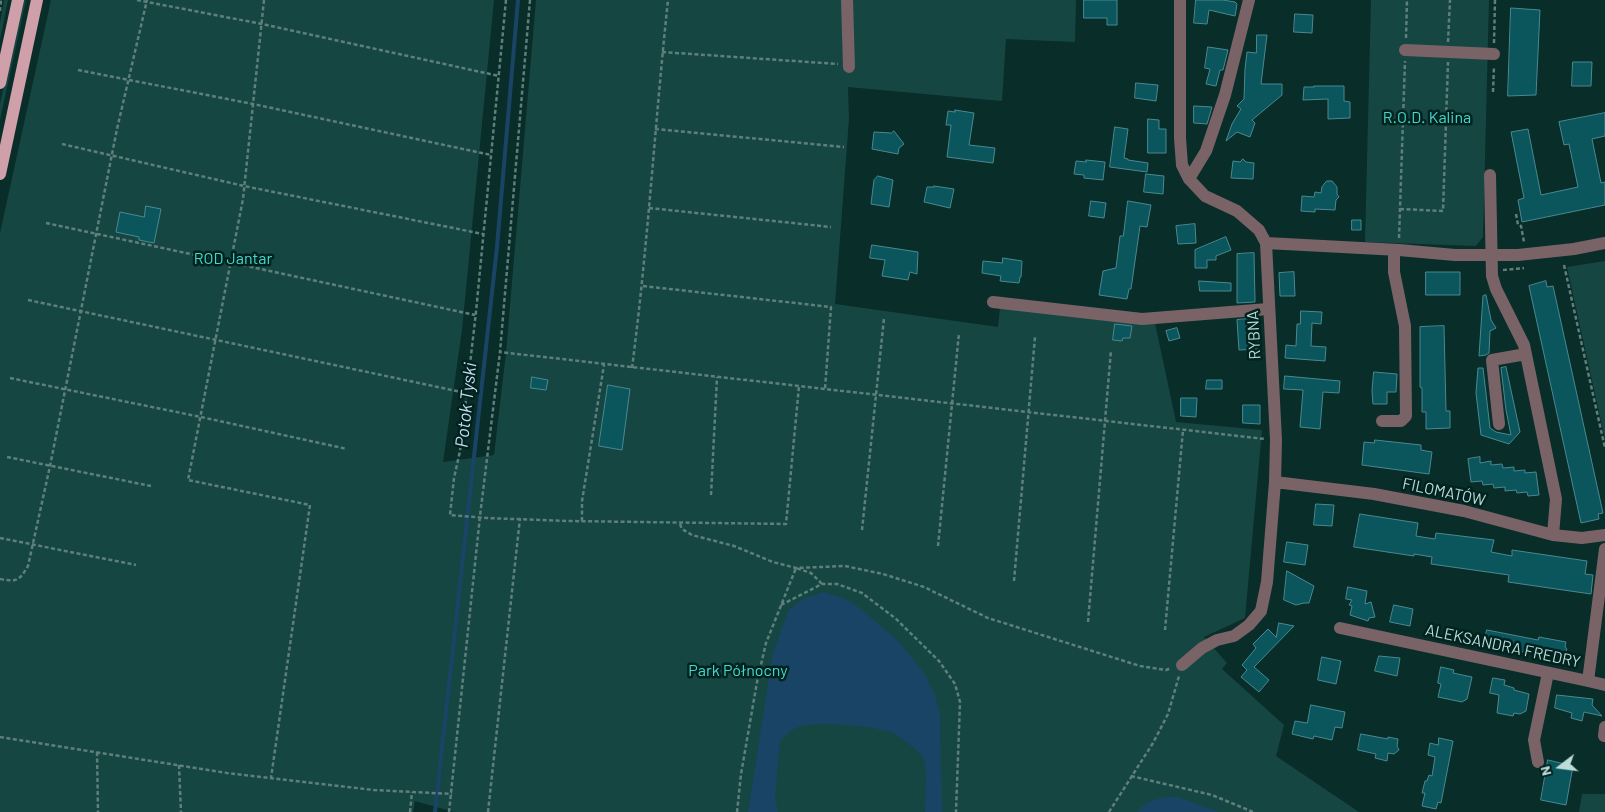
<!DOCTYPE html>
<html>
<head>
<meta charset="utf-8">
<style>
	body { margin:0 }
	#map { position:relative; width:1605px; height:812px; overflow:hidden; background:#092d29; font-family:Barlow,sans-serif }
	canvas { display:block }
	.north { position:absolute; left:1535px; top:742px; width:50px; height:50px; -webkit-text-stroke:4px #002320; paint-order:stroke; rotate:255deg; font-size:14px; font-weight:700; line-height:20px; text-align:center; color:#bddcd8 }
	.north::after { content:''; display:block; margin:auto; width:18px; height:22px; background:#bddcd8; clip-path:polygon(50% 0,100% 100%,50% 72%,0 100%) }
</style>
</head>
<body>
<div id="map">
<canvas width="1605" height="812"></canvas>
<div class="north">N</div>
</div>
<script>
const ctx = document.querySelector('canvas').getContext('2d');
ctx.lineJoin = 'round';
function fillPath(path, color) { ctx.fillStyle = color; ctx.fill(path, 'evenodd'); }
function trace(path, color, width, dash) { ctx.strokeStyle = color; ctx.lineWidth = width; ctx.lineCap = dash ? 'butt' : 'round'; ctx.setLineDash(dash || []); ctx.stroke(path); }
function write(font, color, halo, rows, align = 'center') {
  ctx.font = font + ' Barlow,sans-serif'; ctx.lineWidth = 5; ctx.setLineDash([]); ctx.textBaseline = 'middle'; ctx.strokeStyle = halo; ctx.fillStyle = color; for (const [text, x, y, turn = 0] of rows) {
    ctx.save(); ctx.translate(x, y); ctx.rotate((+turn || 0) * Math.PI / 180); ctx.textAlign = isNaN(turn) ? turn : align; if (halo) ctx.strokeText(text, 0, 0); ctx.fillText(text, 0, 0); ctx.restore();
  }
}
fillPath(new Path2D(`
	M4,0H8L0,40V23Z
	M22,0H26L0,120V104Z
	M51,0H494L462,330L443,462L494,455L506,353L536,0H1076L1075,42L1006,39L1002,101L848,87L849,119L835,304L998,327L1000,308L1155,323L1176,422L1262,430L1245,618L1204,637L1227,663L1222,669L1284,725L1276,756L1359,812H454L415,801L413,812H0V233Z
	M1371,0H1489L1483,237L1476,246L1365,242Z
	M1605,261V439L1567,267Z
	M1582,794H1605V812H1579Z`), '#164642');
fillPath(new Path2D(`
	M823,592L846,599L861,609L898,641L924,673L934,693L940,713L942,812H925C925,799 928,769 923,758C920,751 897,734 890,732C873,726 814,721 798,727C790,730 785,736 780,741L775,797L778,812H748L773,653L789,610L803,599Z
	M1168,797H1177L1219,812H1137C1146,801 1155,799 1168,797Z`), '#1a4466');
trace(new Path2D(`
	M435,812L497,247L518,0`), '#1a4466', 4);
const building = new Path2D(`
	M1084,0H1117V25H1107V18H1084Z
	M1196,0H1223L1235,2L1237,4L1235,16L1209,10L1207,24L1194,23Z
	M1511,8L1540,10L1536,95L1508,96Z
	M1295,14L1313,15L1312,33L1294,32Z
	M1257,35H1267L1261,84H1282V95L1252,120L1255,123L1250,137L1237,132L1226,141L1232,124L1241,109L1237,106L1244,99L1245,69L1247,52L1256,53Z
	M1208,47L1228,50L1223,70H1220L1216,86L1206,84L1210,69L1205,68Z
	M1573,62H1592L1591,86H1572Z
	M1136,83L1158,85L1156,101L1135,98Z
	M1314,86H1344V101L1350,102V118L1328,119V99L1303,100L1304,87H1314Z
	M1194,106L1212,107L1207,124L1194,123Z
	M955,110L974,113L969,145L995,148L993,163L947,157L951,125H946L948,111L955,112Z
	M1605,113V136L1592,139L1601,183L1605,182V205L1522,222L1518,200L1524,198L1511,132L1528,129L1541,195L1578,187L1569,144L1564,145L1559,122Z
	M1148,119L1159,120V129H1166V153H1148Z
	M1115,127L1128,129L1124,158L1128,159V160L1148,163L1147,172L1110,167Z
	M894,131L904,144L899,148L898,154L872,149L874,132L891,133Z
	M1243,159L1246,162L1254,163L1253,179L1231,178L1233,161L1240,162Z
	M1086,160L1105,162L1103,180L1084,178V175L1074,174L1076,161L1086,162Z
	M1146,174L1164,176L1163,194L1144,192Z
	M878,176L893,180L889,207L871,204L874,180Z
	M1327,181H1332L1337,187V194L1339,197L1336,200L1335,210L1315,209V212L1301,211L1302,196L1314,197L1315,192L1321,193L1322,187Z
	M934,186L954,189L950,208L924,202L927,187H934Z
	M1091,201L1106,203L1104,218L1089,216Z
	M1128,201L1151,205L1147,227L1140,226L1131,289H1129L1127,299L1099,295L1103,271L1116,268L1120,236H1123Z
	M146,206L161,209L154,243L139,240V237L116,232L120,212L144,217Z
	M1352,220H1361V230H1352Z
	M1195,224L1196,243L1178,244L1176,226Z
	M1226,237L1231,250L1216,256V260H1207V268H1195V250Z
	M872,245L918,252L917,274L910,272L908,280L882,276L885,260L870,258Z
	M1254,253L1255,302L1237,303V254Z
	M1003,258L1022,261L1021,277H1020L1019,283L1000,281L1001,276L982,273L983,261L1002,263Z
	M1294,272L1295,296H1280L1279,273Z
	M1426,272H1460V295H1426Z
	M1199,281L1231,283V291H1200Z
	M1546,281L1547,287L1553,286L1603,513L1598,514L1599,519L1581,523L1529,286Z
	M1486,295L1491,320L1496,328L1490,331L1489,353L1486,355L1479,356L1483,296Z
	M1301,311L1322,312L1321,324L1312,323L1311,346L1326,347L1325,361L1285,358L1286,345L1296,346L1297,324H1300Z
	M1257,318L1259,349L1239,350L1237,320Z
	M1115,324L1132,326L1130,338H1123L1122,341L1113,340Z
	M1444,326L1446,411H1450V428L1426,429V412H1422V388L1420,387V327Z
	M1177,328L1180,338L1169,341L1166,331Z
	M1506,367L1520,432L1509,444L1481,435L1476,393L1478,368H1483L1490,428L1496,432L1511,435L1506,410L1501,368Z
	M1374,372L1397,374L1396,392H1387V404H1373L1372,391Z
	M1285,376L1340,381L1339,393L1323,392L1320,429L1300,427L1303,390L1284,389Z
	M532,377L548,380L546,390L531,388Z
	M1207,380H1222V389H1206Z
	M608,385L630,389L622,450L599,446Z
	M1181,398H1197L1196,417L1181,416Z
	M1243,405H1260V424L1243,423Z
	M1375,440L1421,445V450L1432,452L1429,474L1362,465L1364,442L1374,443Z
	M1480,457V463L1491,461V465L1502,464L1503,468L1514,467V471L1525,470V473L1536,472L1539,495L1528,496L1527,492L1517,493L1516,490L1505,491V487L1494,488L1493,484L1483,485L1482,481L1471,482L1468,459Z
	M1316,504L1334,505L1332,526L1314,525Z
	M1360,514L1418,523L1416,536L1435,539L1436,533L1494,540L1491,552L1512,556V550L1587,561L1585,574L1593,575L1591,594L1508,582L1509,575L1431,564L1432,557L1414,554V556L1354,547Z
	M1287,542L1308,545L1305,565L1284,562Z
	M1287,571L1314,586L1309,603H1304L1296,605L1284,600Z
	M1348,587L1367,591L1365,604L1371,602L1375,617L1369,618L1368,621L1350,615L1352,606L1349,605L1352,600L1346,599Z
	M1394,605L1413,609L1410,626L1390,622Z
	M1279,623L1294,626L1254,667L1269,680L1259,692L1241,677L1247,670L1242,665L1256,648L1253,644L1268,629L1276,637Z
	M1487,630L1538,640L1539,637L1566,642L1565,646L1567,650L1564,652L1562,658L1524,649L1523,652L1484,644Z
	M1379,656L1400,658L1397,676L1375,671Z
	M1322,657L1341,661L1336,684L1318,680Z
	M1441,667L1454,670L1453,673L1472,677L1467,699L1462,702L1438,697L1441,684L1438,683Z
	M1493,678L1505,680L1504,685L1514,688V690L1529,694L1526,711L1520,714L1514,713L1513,716L1497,713L1499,695L1490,693Z
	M1557,695L1593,699L1592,705L1602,716L1584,712L1582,721L1571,718L1572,713L1555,708Z
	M1311,705L1345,712L1342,728L1335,727L1332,740L1314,736L1313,739L1292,734L1295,721L1307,723Z
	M1361,734L1388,739V737L1398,739L1397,746L1399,750L1394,754L1388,753L1387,761L1375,758L1376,754L1358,750Z
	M1439,738L1453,741L1441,803L1438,802L1436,809L1422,806L1425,793H1422L1425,781H1427L1429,775L1432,776L1435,757L1428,755L1430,743L1438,745Z
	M1548,760L1573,766L1566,805L1541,800Z`);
fillPath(building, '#0b555d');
trace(building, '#498991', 1);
trace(new Path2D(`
	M137,0L262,24L499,76
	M264,0L243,199L188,480L310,505L271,778
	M506,0L476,312L460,451L454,478L450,515L486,518L568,521L786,524L799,386
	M530,0L500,352L1265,439
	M0,11L1,0
	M1406,38L1407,0
	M1448,42L1450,0
	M1494,43L1495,0
	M662,52L838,64
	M78,70L253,104L491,155
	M1493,92L1494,66
	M655,129L844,147
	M62,144L244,186L483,234
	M649,208L831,227
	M1400,209L1443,211L1448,62
	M1516,214L1518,225L1521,226L1524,242
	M46,223L475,315
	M1399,238L1405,61
	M1564,265L1605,448
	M1503,270L1524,268
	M643,286L831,307L825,389
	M28,300L466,393
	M632,368C648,245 655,122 668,0
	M10,378L201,417L347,449
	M7,457L151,486
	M711,495L717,377
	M582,521V501L604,365
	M680,524L682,529L692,535L734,546L773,562L796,568L845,566L883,574L924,587L988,618L1140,666L1166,670L1171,668
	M862,530L884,318
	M0,538L136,565
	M938,546L959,333
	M0,579C17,582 19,581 28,566L50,466L117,129L147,0
	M1014,581L1035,337
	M781,605L822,584H837L862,593L895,618L939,661L955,684L960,702L956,812
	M1088,622L1111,350
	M1165,630L1183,430
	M0,737L227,773L374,790L452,794
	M97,752L98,812
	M179,765L181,812
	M1131,776L1212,795L1253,812
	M410,812L412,792
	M449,812L480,516L500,352
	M488,812L520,518
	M737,812L741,774L757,682L766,643L796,568L811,573L822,584
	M1109,812L1153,743L1168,714L1179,676`), '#5e7f7b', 2.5, [4, 2.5]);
trace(new Path2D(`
	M847,0L849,67
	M1180,0V138L1182,165L1189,179L1205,196L1237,211L1259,230L1266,243L1276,440L1275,482L1267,582L1261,611L1249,625L1234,636L1217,640L1202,648L1182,665
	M1405,50L1494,54
	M1490,175L1492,276L1496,289L1524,345L1556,499L1553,535
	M1189,179L1206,151L1225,95L1249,0
	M1266,243L1399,250L1455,255H1518L1574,249L1605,243
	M993,302L1142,319L1268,309
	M1382,421H1401L1406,416L1405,326L1394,272V250
	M1499,424L1492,360L1526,354
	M1275,482L1374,494L1464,511L1553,535L1582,538L1605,535
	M1340,628L1588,681L1605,549
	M1588,681L1605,685
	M1605,727L1604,736H1605
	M1538,762L1534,740L1548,673`), '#7a6367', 12);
trace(new Path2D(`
	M0,83L18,0
	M0,174L37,0`), '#cfa0a9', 12);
write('16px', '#45d9cc', '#002320', [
	["R.O.D. Kalina",1427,118],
	["ROD Jantar",233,259],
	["Park Północny",738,671]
]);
write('16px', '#bddcd8', '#002320', [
	["RYBNA",1254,335,-93],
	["FILOMATÓW",1444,492,12],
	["ALEKSANDRA FREDRY",1503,646,12]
]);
write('italic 18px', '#c8dbec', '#002320', [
	["Potok Tyski",466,405,-84]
]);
</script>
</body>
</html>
